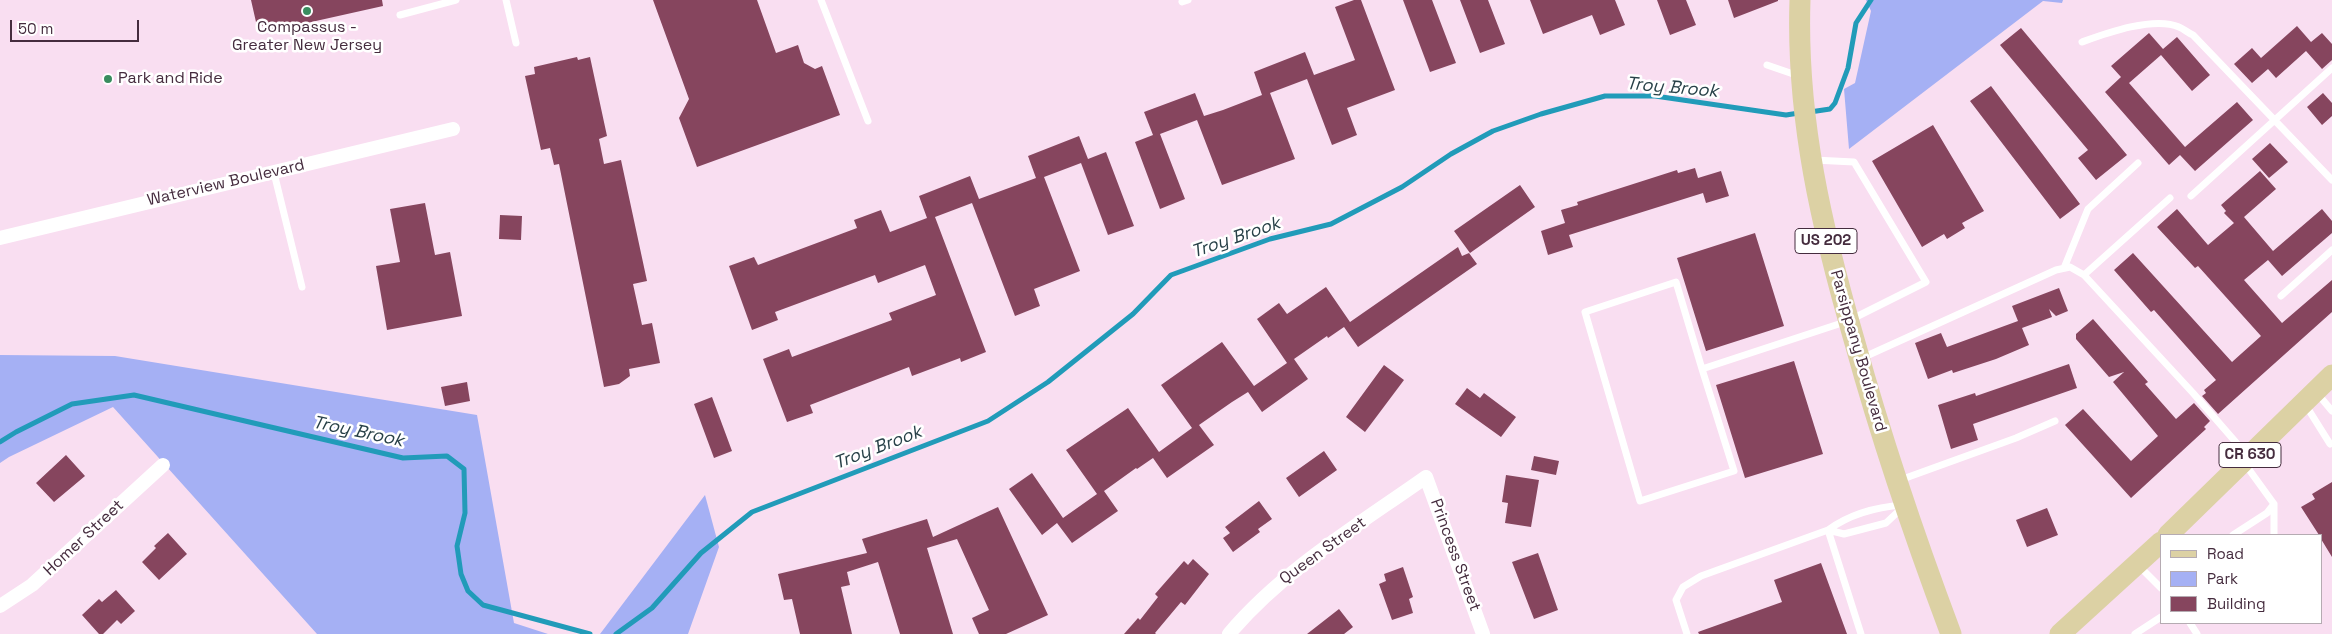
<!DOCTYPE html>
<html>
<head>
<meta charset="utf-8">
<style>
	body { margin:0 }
	#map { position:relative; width:2332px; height:634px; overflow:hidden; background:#f9def1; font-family:"Space Grotesk",sans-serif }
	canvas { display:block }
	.legend { position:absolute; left:2160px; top:534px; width:162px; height:90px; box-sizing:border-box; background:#fff; border:1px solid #b5abb2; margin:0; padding:6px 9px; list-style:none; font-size:15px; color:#452c3e }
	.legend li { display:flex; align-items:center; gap:10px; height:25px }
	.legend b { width:25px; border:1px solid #b5abb2 }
	.scale { position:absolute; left:10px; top:20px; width:129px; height:22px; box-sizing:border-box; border:2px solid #452c3e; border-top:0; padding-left:6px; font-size:15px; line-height:18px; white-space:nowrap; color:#452c3e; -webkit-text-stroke:4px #fff; paint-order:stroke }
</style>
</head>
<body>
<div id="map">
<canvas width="2332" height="634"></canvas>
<ul class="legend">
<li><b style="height:6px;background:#dcd1a4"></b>Road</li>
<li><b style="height:14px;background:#a5b0f4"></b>Park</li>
<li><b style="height:14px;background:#86455e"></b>Building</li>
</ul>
<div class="scale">50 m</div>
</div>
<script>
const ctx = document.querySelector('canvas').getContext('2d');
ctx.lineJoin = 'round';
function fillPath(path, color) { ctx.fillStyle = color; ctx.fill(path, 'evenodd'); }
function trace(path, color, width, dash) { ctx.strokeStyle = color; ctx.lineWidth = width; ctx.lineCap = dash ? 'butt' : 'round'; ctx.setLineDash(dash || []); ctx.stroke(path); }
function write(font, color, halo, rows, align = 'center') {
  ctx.font = font + ' "Space Grotesk",sans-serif'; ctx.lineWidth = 5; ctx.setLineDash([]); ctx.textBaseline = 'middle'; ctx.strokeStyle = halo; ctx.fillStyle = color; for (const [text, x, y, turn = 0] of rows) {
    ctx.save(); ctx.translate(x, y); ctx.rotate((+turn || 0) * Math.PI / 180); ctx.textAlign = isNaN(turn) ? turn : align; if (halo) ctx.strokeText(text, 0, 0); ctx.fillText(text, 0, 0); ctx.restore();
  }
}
fillPath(new Path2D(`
	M1866,0H2063L2062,3L2043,1L1849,149L1844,89L1855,83L1871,11Z
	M0,355L115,356L477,415L514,623L548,634H317L113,407L9,457L0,463Z
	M705,495L719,547L688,634H600Z`), '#a5b0f4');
trace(new Path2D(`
	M1810,112L1830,109L1835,103L1848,68L1856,23L1871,0
	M0,442L16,432L72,404L134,395L403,458L447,456L464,469L465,513L457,546L461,574L468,591L483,605L590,634
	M616,634L652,608L701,553L752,512L988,421L1048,382L1133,314L1171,275L1270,239L1331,224L1402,187L1451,154L1493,131L1541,114L1605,96H1655L1786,115L1799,113`), '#219bb9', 5);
fillPath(new Path2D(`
	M251,0H382L383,6L271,31L256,22Z
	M653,0H757L776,53L798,45L804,63L815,69L822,66L840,115L697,167L679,118L689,99Z
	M1354,0H1361L1395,90L1347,108L1357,135L1332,145L1307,79L1270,93L1295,159L1222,185L1197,120L1160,134L1185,199L1160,209L1135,142L1153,135L1144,112L1195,93L1204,116L1223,110L1262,95L1254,72L1305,52L1314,75L1355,60L1335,7Z
	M1403,0H1432L1456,63L1430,72Z
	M1460,0H1488L1505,44L1480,53Z
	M1530,0H1615L1625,25L1600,35L1592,15L1543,34Z
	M1657,0H1686L1696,25L1670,35Z
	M1728,0H1778V1L1734,18Z
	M2297,26L2311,42L2322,33L2332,44V60L2322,69L2306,51L2276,78L2268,69L2252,83L2234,64L2252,48L2261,58Z
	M2021,28L2127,155L2096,180L2078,158L2088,150L2000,45Z
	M2149,33L2163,49L2177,37L2210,75L2192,91L2161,55L2129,83L2185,147L2237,102L2253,120L2195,171L2180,155L2169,165L2105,92L2121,77L2111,66Z
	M577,57L578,60L590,57L607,136L599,139L604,164L621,160L647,281L633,284L642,325L652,323L660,363L629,369L630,376L619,384L604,387L559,164L554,165L550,148L541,150L525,76L535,74L534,67Z
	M1991,86L2080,204L2060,219L1970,101Z
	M2323,93L2332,103V116L2322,125L2307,107Z
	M1933,125L1984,211L1962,223L1965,228L1947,239L1944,234L1922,247L1872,161Z
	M1079,136L1088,159L1106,152L1134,226L1108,235L1081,163L1044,177L1080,271L1034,289L1040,306L1015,316L972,203L935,217L986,352L961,362L960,358L912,376L909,367L810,405L813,413L787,422L763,359L789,349L792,357L892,320L889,313L936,295L925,265L878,283L875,275L775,312L778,320L752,330L729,266L754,257L758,265L857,228L854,220L881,210L890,232L927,218L919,196L970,176L979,199L1036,178L1028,156Z
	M2270,143L2288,162L2269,178L2252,159Z
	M1695,168L1698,178L1721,171L1729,196L1706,203L1703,193L1569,235L1573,247L1548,255L1541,231L1565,223L1561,210L1578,205L1577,202L1677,170L1678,173Z
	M2260,171L2276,189L2244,217L2273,251L2322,209L2332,221V233L2282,276L2268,260L2244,280L2282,323L2332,280V312L2218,414L2202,396L2206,393L2204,390L2216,380L2154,310L2151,312L2114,270L2133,253L2232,362L2261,336L2198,266L2195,268L2157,227L2177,209L2208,245L2234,223L2224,213L2226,211L2221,205Z
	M1520,185L1535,207L1470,253L1454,231Z
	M425,203L435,255L450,252L462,316L387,330L376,266L400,262L390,209Z
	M500,215L522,216L521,240L499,239Z
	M1755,233L1784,326L1706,351L1677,258Z
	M1458,247L1462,256L1469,253L1477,264L1358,347L1344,327L1328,338L1327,336L1294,359L1308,379L1262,412L1248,392L1232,402L1199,425L1214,445L1167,478L1153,458L1137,469L1136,468L1104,491L1118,511L1072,543L1057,523L1042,535L1009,489L1032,473L1063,518L1097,494L1066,450L1088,435L1128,408L1159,452L1192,428L1161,385L1222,342L1254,386L1287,363L1257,319L1279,303L1287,314L1326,287L1350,322Z
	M2059,288L2068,311L2056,316L2049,309L2052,317L2022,328L2029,345L1996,359L1953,373L1952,370L1928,379L1915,343L1941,333L1947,347L2018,321L2012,306Z
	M2093,319L2148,382L2145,384L2176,419L2194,403L2210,421L2204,427L2206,429L2131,498L2065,425L2083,409L2131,461L2158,436L2113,382L2124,372L2109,377L2076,339V334Z
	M1794,361L1823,454L1745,478L1716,385Z
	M2069,364L2077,388L1973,424L1978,440L1951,449L1938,405L1975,393L1976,396Z
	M1384,365L1404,380L1365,432L1346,417Z
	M467,382L470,401L445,406L441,387Z
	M1467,388L1480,398L1484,393L1516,417L1501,437L1455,404Z
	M712,397L732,451L714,458L694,404Z
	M1324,451L1337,470L1299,497L1286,478Z
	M66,455L85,476L54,502L36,483Z
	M1534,456L1559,461L1556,475L1531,470Z
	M1506,475L1539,480L1531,527L1505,523L1508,503L1502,502Z
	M2332,482V557L2321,539V535H2319L2301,507L2315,499L2312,494Z
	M1259,501L1272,519L1258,529L1260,532L1233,552L1223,538L1230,533L1225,527Z
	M998,507L1048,615L1006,634H979L972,618L989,610L957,539L927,548L953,634H900L878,562L847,572L850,585L841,587L852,634H800L792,599L784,600L778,574L867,553L862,539L927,519L933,537Z
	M2047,508L2058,535L2027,547L2016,520Z
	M168,533L187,554L159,580L142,562L156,548L154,546Z
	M1538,553L1558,610L1534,619L1512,562Z
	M1193,559L1209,574L1185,605L1181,602L1155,633L1156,634H1124L1138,618L1140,620L1158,597L1155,594L1184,561L1188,565Z
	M1821,563L1847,634H1699L1698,632L1782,602L1774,580Z
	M1403,567L1413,597L1409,599L1413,613L1392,620L1379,584L1386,581L1384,574Z
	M116,590L135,611L121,624L117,620L103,634H99L82,615L99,599L102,602Z
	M1339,609L1353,627L1344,634H1307Z`), '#86455e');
trace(new Path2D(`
	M506,0L516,43
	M821,0L868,121
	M1182,2L1188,0
	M400,15L456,0
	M2082,42C2107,33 2154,16 2179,27C2184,29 2188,33 2193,35L2332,180
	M1767,65L1799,76
	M274,173L302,287
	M2191,196L2332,68
	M2064,268L2088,209L2138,163
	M2084,275L2170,198
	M2281,296L2332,250
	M1862,358L2056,270L2070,267L2084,275L2193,393L2247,455
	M1702,369L1734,471L1640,501L1585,312L1676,282L1702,369L1848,321L1926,282L1854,162L1814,160
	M2317,393L2332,411
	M2305,404L2330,444
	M1900,480L2016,438L2055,421
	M2233,535L2267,513L2274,504L2245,464
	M2274,535V504
	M2138,565L2161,588
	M2190,623L2197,634
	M1687,634L1676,600L1683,587L1701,576L1828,530C1850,514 1876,507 1903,505
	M1861,634L1828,530L1844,534L1886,523L1903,507
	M2135,634L2161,617`), '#fff', 7);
trace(new Path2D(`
	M0,238L453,129
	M0,606L32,585L163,465
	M1229,634C1283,570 1358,525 1426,477L1483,634`), '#fff', 14);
trace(new Path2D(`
	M1800,0C1796,119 1822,229 1855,343C1882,441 1915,538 1951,634
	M2168,535L2332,375
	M2060,634L2161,542`), '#dcd1a4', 21);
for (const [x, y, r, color] of [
	[307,11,5,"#398d5f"],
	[108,79,5,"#398d5f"]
]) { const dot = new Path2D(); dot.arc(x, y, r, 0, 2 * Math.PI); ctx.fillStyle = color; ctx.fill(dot); trace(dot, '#fff', 2); }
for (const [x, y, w] of [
	[1826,241,62],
	[2250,455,62]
]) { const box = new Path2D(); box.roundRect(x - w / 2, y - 12.5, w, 25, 4); ctx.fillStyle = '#fff'; ctx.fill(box); trace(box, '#452c3e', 1); }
write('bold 15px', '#452c3e', null, [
	["US 202",1826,241],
	["CR 630",2250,455]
]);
write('16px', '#452c3e', '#fff', [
	["Compassus -",307,28],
	["Greater New Jersey",307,46],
	["Park and Ride",118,79,"left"]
]);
write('16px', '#452c3e', '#fff', [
	["Waterview Boulevard",226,183,-13],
	["Parsippany Boulevard",1858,351,74],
	["Homer Street",84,538,-43],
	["Queen Street",1323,551,-36],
	["Princess Street",1455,555,70]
]);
write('italic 18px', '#284148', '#fff', [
	["Troy Brook",1672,88,5],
	["Troy Brook",1236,238,-19],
	["Troy Brook",358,432,12],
	["Troy Brook",878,448,-21]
]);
</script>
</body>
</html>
